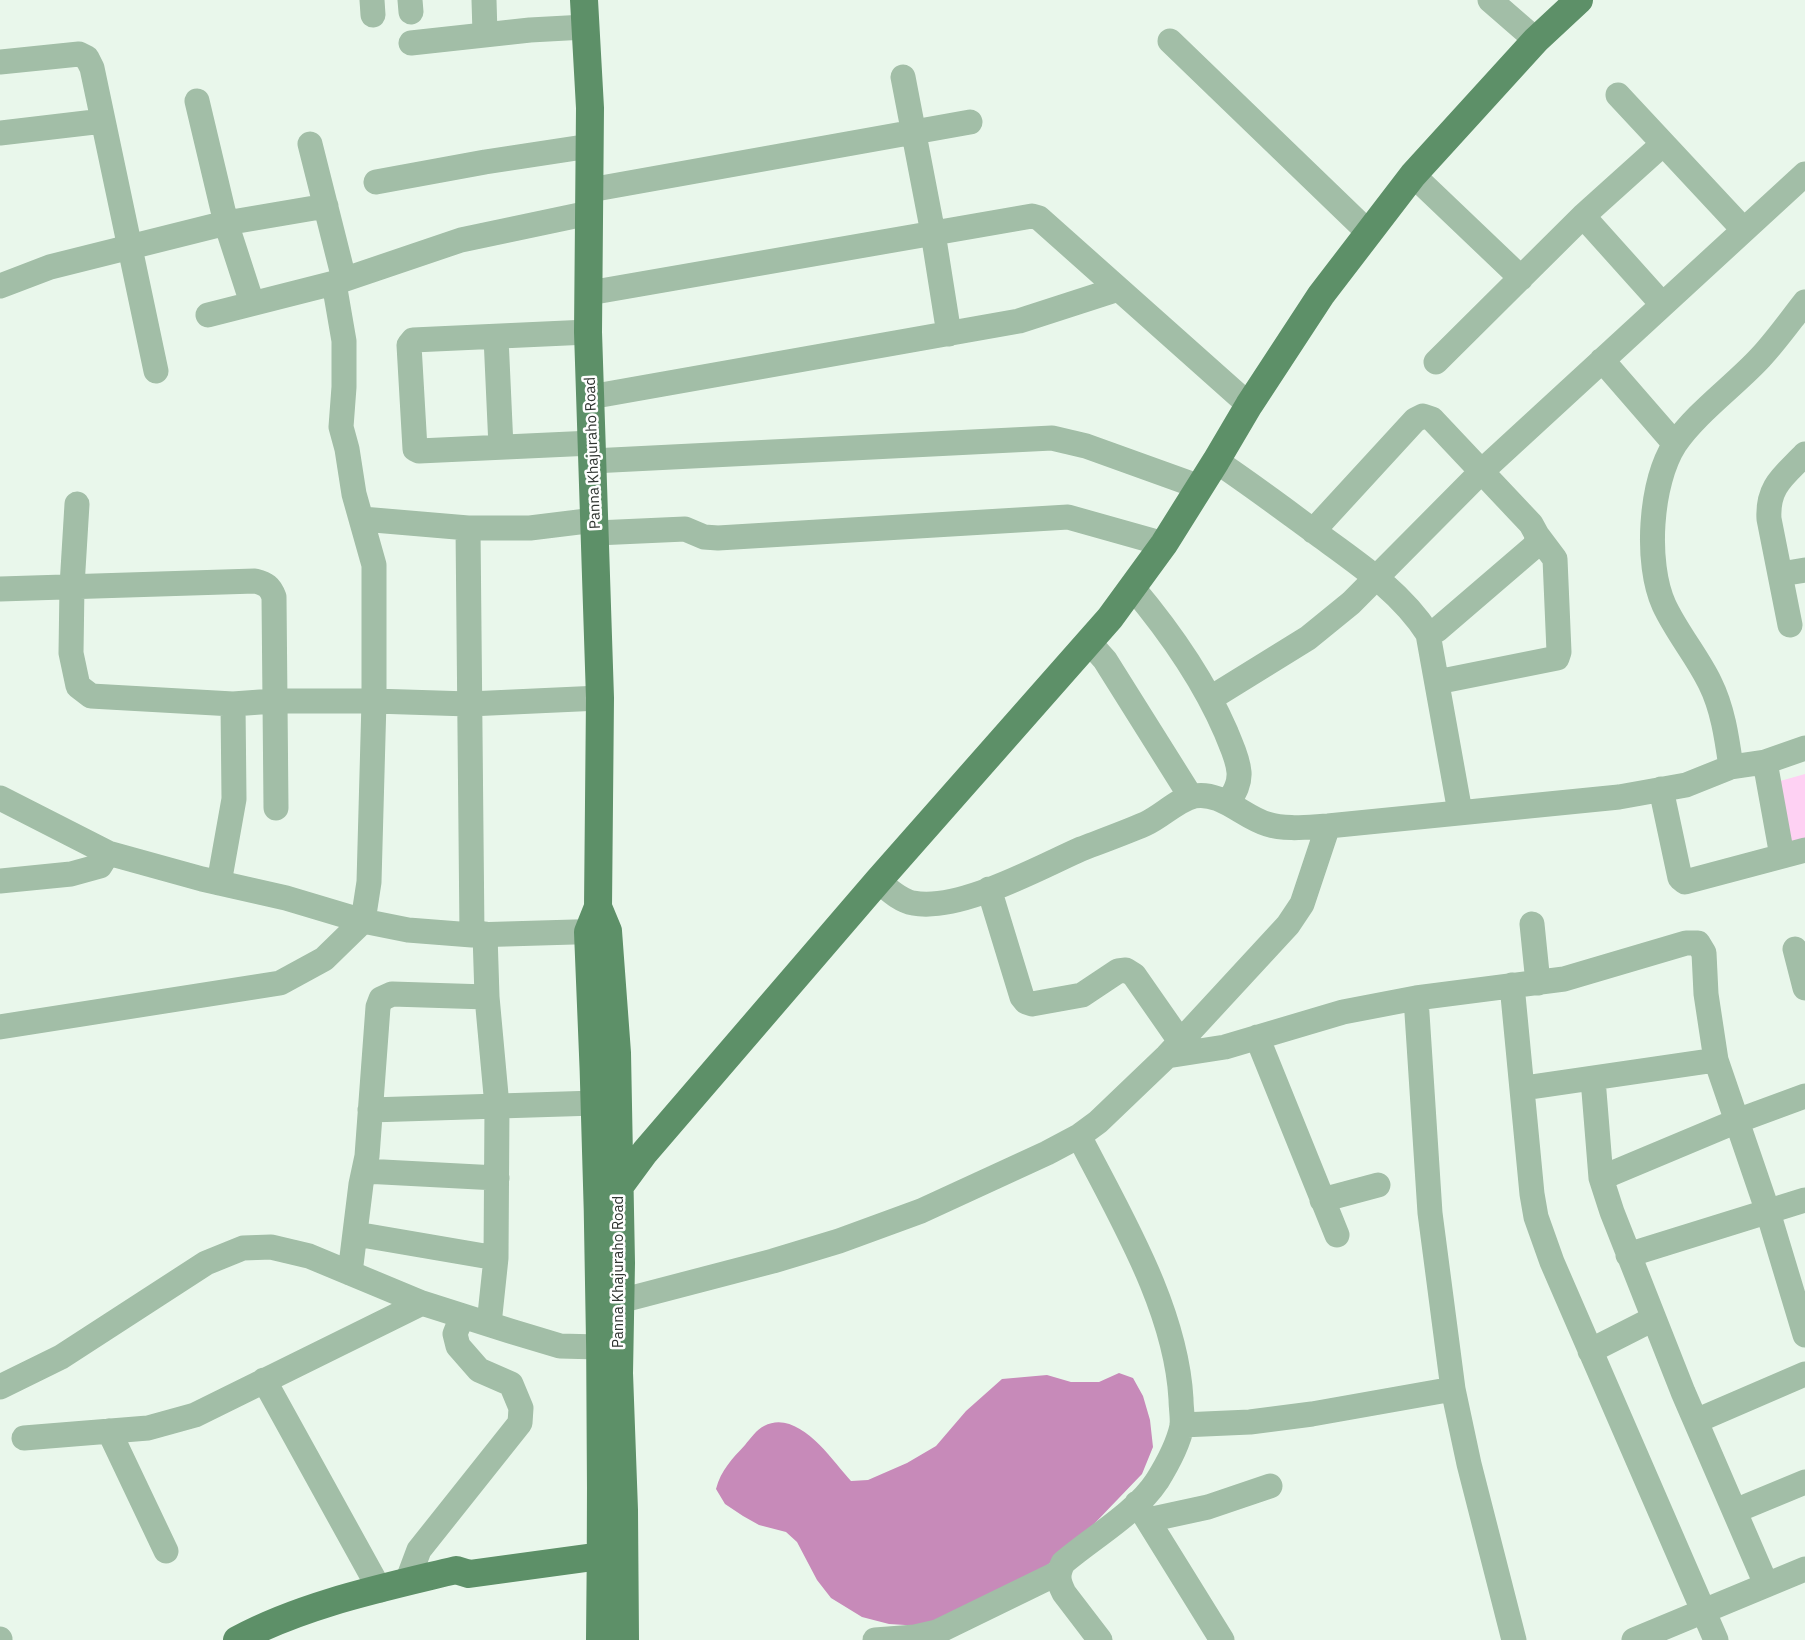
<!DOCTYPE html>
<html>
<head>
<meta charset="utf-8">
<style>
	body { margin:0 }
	canvas { display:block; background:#e9f7eb }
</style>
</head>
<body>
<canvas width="1805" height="1640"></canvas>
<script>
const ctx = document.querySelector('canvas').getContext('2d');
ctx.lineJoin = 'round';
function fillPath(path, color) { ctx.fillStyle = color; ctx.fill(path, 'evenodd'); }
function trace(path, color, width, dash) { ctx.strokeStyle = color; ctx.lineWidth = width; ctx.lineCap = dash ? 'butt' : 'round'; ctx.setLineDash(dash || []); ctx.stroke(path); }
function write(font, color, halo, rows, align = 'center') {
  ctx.font = font + ' "IBM Plex Sans",sans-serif'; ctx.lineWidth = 5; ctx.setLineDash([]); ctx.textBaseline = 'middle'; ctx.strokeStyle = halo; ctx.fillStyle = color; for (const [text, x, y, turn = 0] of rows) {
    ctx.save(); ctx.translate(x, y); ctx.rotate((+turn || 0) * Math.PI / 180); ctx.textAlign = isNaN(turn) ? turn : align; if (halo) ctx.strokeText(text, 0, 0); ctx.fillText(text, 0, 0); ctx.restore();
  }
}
fillPath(new Path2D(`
	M1805,774V841L1789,845L1773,783Z`), '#fed1f3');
fillPath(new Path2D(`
	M1119,1373L1133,1378L1143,1396L1150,1420L1153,1447L1142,1474L1070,1549L1023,1582L921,1626L889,1624L862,1617L831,1598L817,1580L797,1542L786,1532L759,1525L743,1516L725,1504L716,1489C721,1470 732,1459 745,1445C750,1439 757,1429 764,1426C798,1408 832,1460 851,1481L868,1480L907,1463L936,1446L966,1411L1002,1379L1047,1375L1071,1382H1099Z`), '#c78ab9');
trace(new Path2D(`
	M372,0L373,15
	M410,0L411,12
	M484,0L485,34
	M1490,0L1536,40
	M1170,41L1369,233
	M411,43L530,30L585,27
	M0,62L79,54L87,58L92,68L156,371
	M903,77L933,233L949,334
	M1618,95L1743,229
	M197,101L226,223L326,206
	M0,133L103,121
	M310,144L344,279
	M1413,175L1521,278
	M376,182L485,162L590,146
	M590,190L970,122
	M1583,216L1662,304
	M0,286L50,267L226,223L252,303
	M589,293L1032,216L1039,218L1249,405
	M208,315L334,283L461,240L589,213
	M588,332L413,340L409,345L415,449L419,451L592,443
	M496,337L501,447
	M1602,360L1675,444
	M1436,362L1583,216L1663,144
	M590,397L1019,321L1118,289
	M592,461L1052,438L1086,446L1200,487
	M1216,461C1252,485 1285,510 1319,535C1359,564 1401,592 1428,634L1460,812
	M77,504L72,586L71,653L78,686L91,696L233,704L274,701H374L469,704L600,698
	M362,519L468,528H530L595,520
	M468,528L472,935
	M1313,531L1415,420L1423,416L1432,419L1531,524L1537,535L1536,545L1437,630L1428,634
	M596,533L685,529L704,537L718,538L1068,517L1164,544
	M1781,574L1805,570
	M1133,588C1170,632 1203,679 1226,732C1231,745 1238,758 1239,772C1240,784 1234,793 1228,803
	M0,589L255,581C266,584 270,586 274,597L276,808
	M1790,625L1769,519C1767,486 1784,476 1805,454
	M1089,642L1105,660L1191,797
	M1437,682L1557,658L1559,652L1555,559L1537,535
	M1211,698L1308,638L1351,603L1482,471L1805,174
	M1765,762L1782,856
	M1731,767C1727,739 1723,709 1710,683C1697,656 1677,633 1664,605C1645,563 1650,483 1675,444C1696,413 1734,386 1760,358C1776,341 1790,321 1805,302
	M1661,789L1680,878L1685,882L1805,850
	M0,798L108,853L202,879L286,898L363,921L408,930L472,935L608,931
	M0,881L71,874L100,866L108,853
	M878,881C888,889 900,901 913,903C959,912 1038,868 1081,849C1102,841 1124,833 1145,824C1161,817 1177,800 1194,796C1221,791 1243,817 1267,824C1286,830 1308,827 1328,826L1619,797L1686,785L1731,767L1765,762L1805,748
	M219,883L234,799L233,704
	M989,889L1022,997L1026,1002L1032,1004L1082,995L1118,971L1126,970L1134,975L1180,1041
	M1532,924L1538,983
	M1795,949L1805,988
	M1512,985L1532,1194L1536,1217L1552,1262L1716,1640
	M487,997L497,1106L496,1258L489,1324
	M1416,998L1430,1213L1453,1389L1469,1464L1514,1640
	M0,1027L280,983L324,959L363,921L369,882L374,701V565L354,494L347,449L341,427L344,387V341L334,283
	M1257,1037L1337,1235
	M1167,1056L1225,1047L1343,1012L1416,998L1564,979L1686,943H1698L1704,953L1706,994L1716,1060L1768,1212L1805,1335
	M1593,1079L1601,1178L1612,1212L1683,1392L1766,1584
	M1524,1088L1716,1060
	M370,1110L596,1103
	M1079,1136C1120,1216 1176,1308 1181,1399C1181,1408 1183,1418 1182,1426C1178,1445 1167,1465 1157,1481C1136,1513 1092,1538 1063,1563C1057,1575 1058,1581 1064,1593L1100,1640
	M364,1171L497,1178
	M1601,1178L1737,1121L1805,1096
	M1322,1200L1378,1185
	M356,1234L496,1258
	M1628,1255L1805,1200
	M350,1273L361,1184L367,1156L378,1007L381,999L392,994L487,997L485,934
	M620,1301L773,1261L839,1241L921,1211L1047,1153L1079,1136L1098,1122L1167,1056L1288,925L1302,904L1328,826
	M1590,1351L1653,1319
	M264,1380L380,1590
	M0,1387L61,1357L206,1263L243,1248L271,1247L309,1256L422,1303L510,1331L560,1346L598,1347
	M1696,1421L1805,1374
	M1182,1425L1250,1422L1312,1414L1453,1389
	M109,1431L166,1551
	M24,1438L148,1428L195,1415L422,1303
	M1137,1503L1222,1640
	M1735,1511L1805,1482
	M1148,1520L1208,1507L1270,1486
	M407,1582L419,1550L520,1423L521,1408L511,1384L479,1370L458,1346L455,1334L462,1316
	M0,1639V1640
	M875,1640L915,1637L937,1632L1058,1573
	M1634,1640L1805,1569`), '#a2bea7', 25);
trace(new Path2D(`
	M584,0L590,108L588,332L600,698L598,907L588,932C599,1167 603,1404 600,1640
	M598,907L608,931L617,1053L621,1263L619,1373L624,1510L625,1640
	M620,1186L645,1152L878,881L1110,618L1164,544L1216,461L1249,405L1321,295L1413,175L1536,40L1579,0
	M237,1640C304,1604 382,1588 456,1570L469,1574L601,1556L620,1557`), '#5d9068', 28);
write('15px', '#303531', '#fff', [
	["Panna Khajuraho Road",593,453,-92],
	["Panna Khajuraho Road",619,1272,-90]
]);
</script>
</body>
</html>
